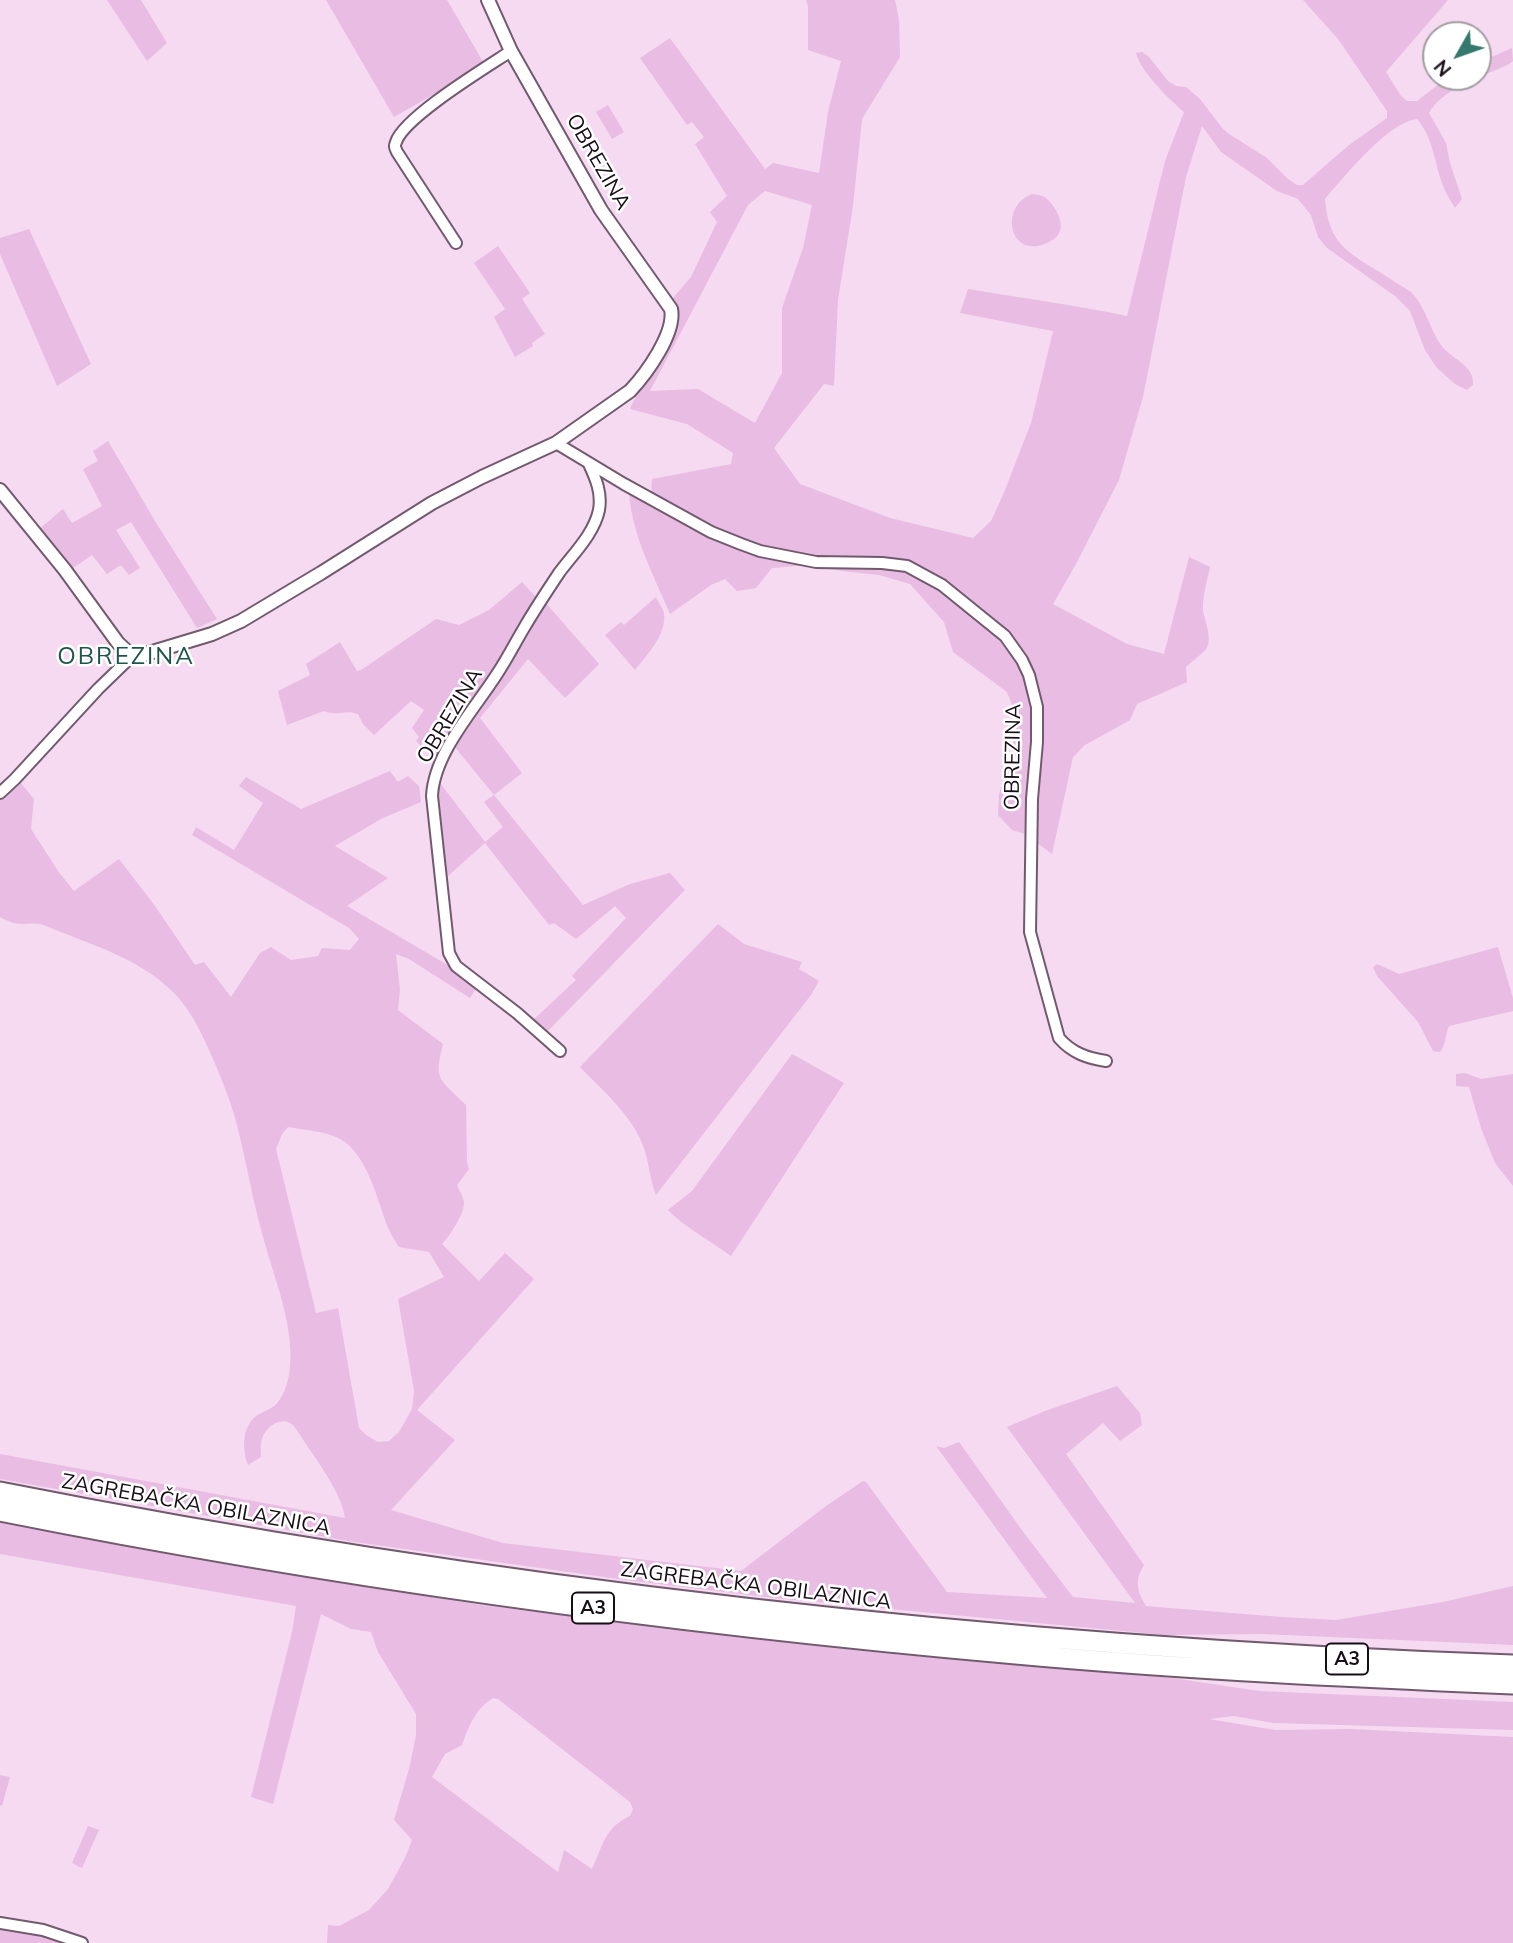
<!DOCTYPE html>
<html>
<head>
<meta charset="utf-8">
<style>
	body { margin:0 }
	#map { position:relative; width:1513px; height:1943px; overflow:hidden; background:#f5daf1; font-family:Mulish,sans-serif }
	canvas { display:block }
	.north { position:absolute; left:1422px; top:21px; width:70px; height:70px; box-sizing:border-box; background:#fff; border:2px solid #a29ea1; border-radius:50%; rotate:230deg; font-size:19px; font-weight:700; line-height:28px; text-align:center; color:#160d15 }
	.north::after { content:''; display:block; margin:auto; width:24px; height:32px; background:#35796e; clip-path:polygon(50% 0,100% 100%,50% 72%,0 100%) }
</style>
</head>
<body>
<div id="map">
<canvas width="1513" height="1943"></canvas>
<div class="north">N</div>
</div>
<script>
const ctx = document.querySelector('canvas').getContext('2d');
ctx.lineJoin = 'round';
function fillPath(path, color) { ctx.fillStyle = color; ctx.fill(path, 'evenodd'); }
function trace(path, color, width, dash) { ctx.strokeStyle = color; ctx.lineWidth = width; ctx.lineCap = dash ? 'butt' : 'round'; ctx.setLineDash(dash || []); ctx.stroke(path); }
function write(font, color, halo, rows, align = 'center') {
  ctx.font = font + ' Mulish,sans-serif'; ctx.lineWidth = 5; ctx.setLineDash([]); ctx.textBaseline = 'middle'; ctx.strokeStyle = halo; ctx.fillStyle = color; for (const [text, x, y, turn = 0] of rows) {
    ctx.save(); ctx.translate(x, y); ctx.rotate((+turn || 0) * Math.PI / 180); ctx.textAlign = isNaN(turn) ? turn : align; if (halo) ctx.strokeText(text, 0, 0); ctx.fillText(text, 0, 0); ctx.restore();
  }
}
fillPath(new Path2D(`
	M107,0H141L167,43L147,61Z
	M326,0H447L485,65L394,117Z
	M806,0H895L899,20L900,57L862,119L853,206L838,300L834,386L824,384L774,448L800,484L890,518L973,538L991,521L1003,495L1031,423L1053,331L960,313L968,289C1021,298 1075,305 1127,316L1165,161L1184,112C1169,99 1141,72 1136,53L1142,52L1149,57L1168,81L1176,86L1186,87L1200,99L1223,129L1229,134L1267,158L1288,179L1297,185H1303L1349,145L1387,118V111L1338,39L1303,0H1448L1386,72L1401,96L1407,101H1417L1448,77H1478V63L1512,48L1513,61L1509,64C1485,76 1442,88 1429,113L1446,143L1450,163L1462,199L1455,208C1450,200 1445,192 1442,183C1434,161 1433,137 1417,119C1388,122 1344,177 1325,199C1328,237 1341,249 1373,268C1386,276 1398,284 1411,292C1426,307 1429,328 1441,345C1452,360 1475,365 1473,385L1467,390L1455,384L1437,368L1425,350L1410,311L1395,296L1327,248L1318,237L1311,215L1298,199L1277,191L1221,152L1202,126L1186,177L1143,397L1119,480L1076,564L1053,604L1127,644L1164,654L1189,557L1210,567C1207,581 1202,597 1203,611C1205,622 1213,639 1206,649C1203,653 1191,662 1186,667L1187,682L1137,704L1130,720L1085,745L1073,757L1052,854L1025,834L1012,830L998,815L999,795L1013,749L1015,712L1007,692L953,652L944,622L910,584L879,575L842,571L809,565L772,568L756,588L737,591L725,579L711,585L670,614C654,576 632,535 629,493L651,500L652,479L731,464L733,453L687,424L630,409C639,387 680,333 679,314C679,309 675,304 672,299L691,277L717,222L710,212L727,196L695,144L704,137L692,122L687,125L640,58L670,38L765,169L773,163L819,173L828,112L841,61L808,50V6ZM765,191L812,205L803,248L782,308V373L755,423L698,389L650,391L748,205Z
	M608,105L624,132L612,139L596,112Z
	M1032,194C1038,195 1043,195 1047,199C1055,206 1065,223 1059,233C1057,238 1051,241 1047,243C1010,260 998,207 1032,194Z
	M29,229L91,364L57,386L0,254V238Z
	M498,246L530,293L522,299L545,334L532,343L533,346L515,357L494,317L505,309L474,263Z
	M108,441L158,526L217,619L197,628L131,522L116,530L140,568L129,575L121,565L107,574L92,555L70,570L38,530L63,509L72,523L102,506L83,469L98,461L93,451Z
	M522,582L538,599L436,761L416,741L419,737L412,728L424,710L411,701L374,735L363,724L358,714C343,709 340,717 324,711L287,725L278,691L310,675L306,664L340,642L357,671L361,670L436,619L459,625L489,610Z
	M656,597C658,602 663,608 664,613C667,634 647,655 635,670L605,635L621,622L624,625Z
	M545,602L599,664L565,698L528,659L480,718L522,773L494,795L583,905L630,884L670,873L685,890L546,1033L532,1021L576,980L572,976L626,918L615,906L576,939L554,923L549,925L485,843L448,876L443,869L435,797L437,779L485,842L503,827L484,802L494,795L454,746Z
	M390,771L398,782L408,776L419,786L421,802L381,819L335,846L388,878L347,906L451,967L477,987L470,998L409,959L396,954L400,989L398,1010L443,1044C433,1081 440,1079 466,1105L467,1162L469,1169L457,1185C459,1190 463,1196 464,1202C465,1213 449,1237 442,1244L479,1281L505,1253L534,1279L417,1410L455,1440L391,1510L503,1543L741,1571L826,1506L863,1481L866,1482L947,1592L1047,1598L936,1446L944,1448L959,1442L1024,1533L1073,1597L1135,1603L1007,1427L1045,1411L1117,1386L1140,1413L1142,1425L1120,1441L1103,1423L1066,1454L1144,1565C1134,1581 1137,1591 1146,1606L1281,1617L1336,1620L1443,1602L1513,1586V1645L1262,1634L1165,1635L774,1598L618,1579L348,1541L0,1479V1454L345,1518C342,1492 312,1454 298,1432C296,1429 294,1425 290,1423C279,1417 265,1428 262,1439C260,1444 261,1451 261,1457L248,1465C242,1450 242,1427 256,1416C263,1411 273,1409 278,1402C285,1393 289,1379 290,1367C294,1322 273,1276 262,1233C251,1194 245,1153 234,1114C227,1092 218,1070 209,1050C199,1028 190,1009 173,992C138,957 86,943 41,924C22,922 20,928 0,917V799L20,782L34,799L31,829L58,871L74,891L119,859L155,906L195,965L204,962L231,997L260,953L271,947L291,960L318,956L322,948L350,950L359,939L349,928L192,835L196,827L234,850L263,803L239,786L246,777L301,809ZM288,1127C304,1130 326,1131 340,1139C367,1153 378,1202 388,1228C391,1234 395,1241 399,1247L429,1252L444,1277L398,1299L414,1391L412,1409L399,1432L389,1441L378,1442L366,1435L359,1428L338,1308L316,1313L276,1149L282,1134Z
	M718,924L744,944L802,962L799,969L819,981L811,995L656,1195C650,1180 649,1163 644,1148C633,1116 603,1091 580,1067Z
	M1498,947L1513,998V1011L1449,1026C1445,1035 1446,1045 1440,1052L1433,1051L1418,1022L1377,976L1373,967L1377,964L1399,974Z
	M792,1054L844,1083L731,1256C711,1241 684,1227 668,1210L692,1191Z
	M1465,1073L1481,1079L1513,1074V1186L1495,1163L1481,1128L1469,1087L1456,1086V1074Z
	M0,1523L193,1559L481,1605L720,1635L882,1653L1172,1678L1259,1691L1513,1702V1730L1273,1723L1234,1716L1209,1719L1275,1730L1351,1729L1513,1737V1943H327L328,1925L339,1926L369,1910L388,1889L405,1858L412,1840L394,1820L409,1769L416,1736V1714L378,1652L371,1632L351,1629L321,1614L273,1804L251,1797L292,1632L296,1606L0,1554ZM493,1698L498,1699L630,1802L633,1809L630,1816C604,1828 603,1846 592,1869L564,1850L558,1872L432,1777L445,1754L462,1745C469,1726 475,1709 493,1698Z
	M0,1775L10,1777L2,1806L0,1805Z
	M88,1826L99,1830L82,1868L72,1863Z
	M0,1926L37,1932L73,1943H0Z`), '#e9bce3');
const minor = new Path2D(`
	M456,243L397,152C395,147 394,147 396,142C404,117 487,67 511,51
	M556,443L624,484L711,532L741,544L760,551L816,562L882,563L907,566L942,585L1005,636L1022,660L1029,675L1037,707V742L1032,799L1030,932L1059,1038C1072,1053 1087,1058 1106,1061
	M0,793L15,779L98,689L132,656
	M560,1051L517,1013L456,966L449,953L432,796C434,753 474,710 497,674C507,659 515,643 524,628C535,609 547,591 559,573C573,554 594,534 599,510C602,493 596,479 589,464
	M0,1923L43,1930L82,1943`);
const tertiary = new Path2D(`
	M0,490L65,570L118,643L132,656H139L212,634L241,621L321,573L432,503L482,477L556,443L630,391C646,374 676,333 671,309L601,210L511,51L488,0`);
const motorway = new Path2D(`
	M0,1492C499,1591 1005,1647 1513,1665
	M0,1511C336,1578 675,1624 1016,1654C1181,1669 1347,1677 1513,1684`);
trace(minor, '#725a6e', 14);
trace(tertiary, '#725a6e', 16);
trace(motorway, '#725a6e', 23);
trace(minor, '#fff', 10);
trace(tertiary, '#fff', 12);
trace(motorway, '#fff', 19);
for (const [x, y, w] of [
	[593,1608,42],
	[1347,1659,42]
]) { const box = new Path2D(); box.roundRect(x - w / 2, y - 15.5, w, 31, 5); ctx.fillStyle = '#fff'; ctx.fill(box); trace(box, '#160d15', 2); }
write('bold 19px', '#160d15', null, [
	["A3",593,1608],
	["A3",1347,1659]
]);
write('21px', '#160d15', '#fff', [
	["OBREZINA",598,162,60],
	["OBREZINA",450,716,-59],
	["OBREZINA",1013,757,-89],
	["ZAGREBAČKA OBILAZNICA",196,1505,10],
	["ZAGREBAČKA OBILAZNICA",756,1586,7]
]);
ctx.letterSpacing = '2px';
write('24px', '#1d554c', '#fff', [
	["OBREZINA",126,657]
]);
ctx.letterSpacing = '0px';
</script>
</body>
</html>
